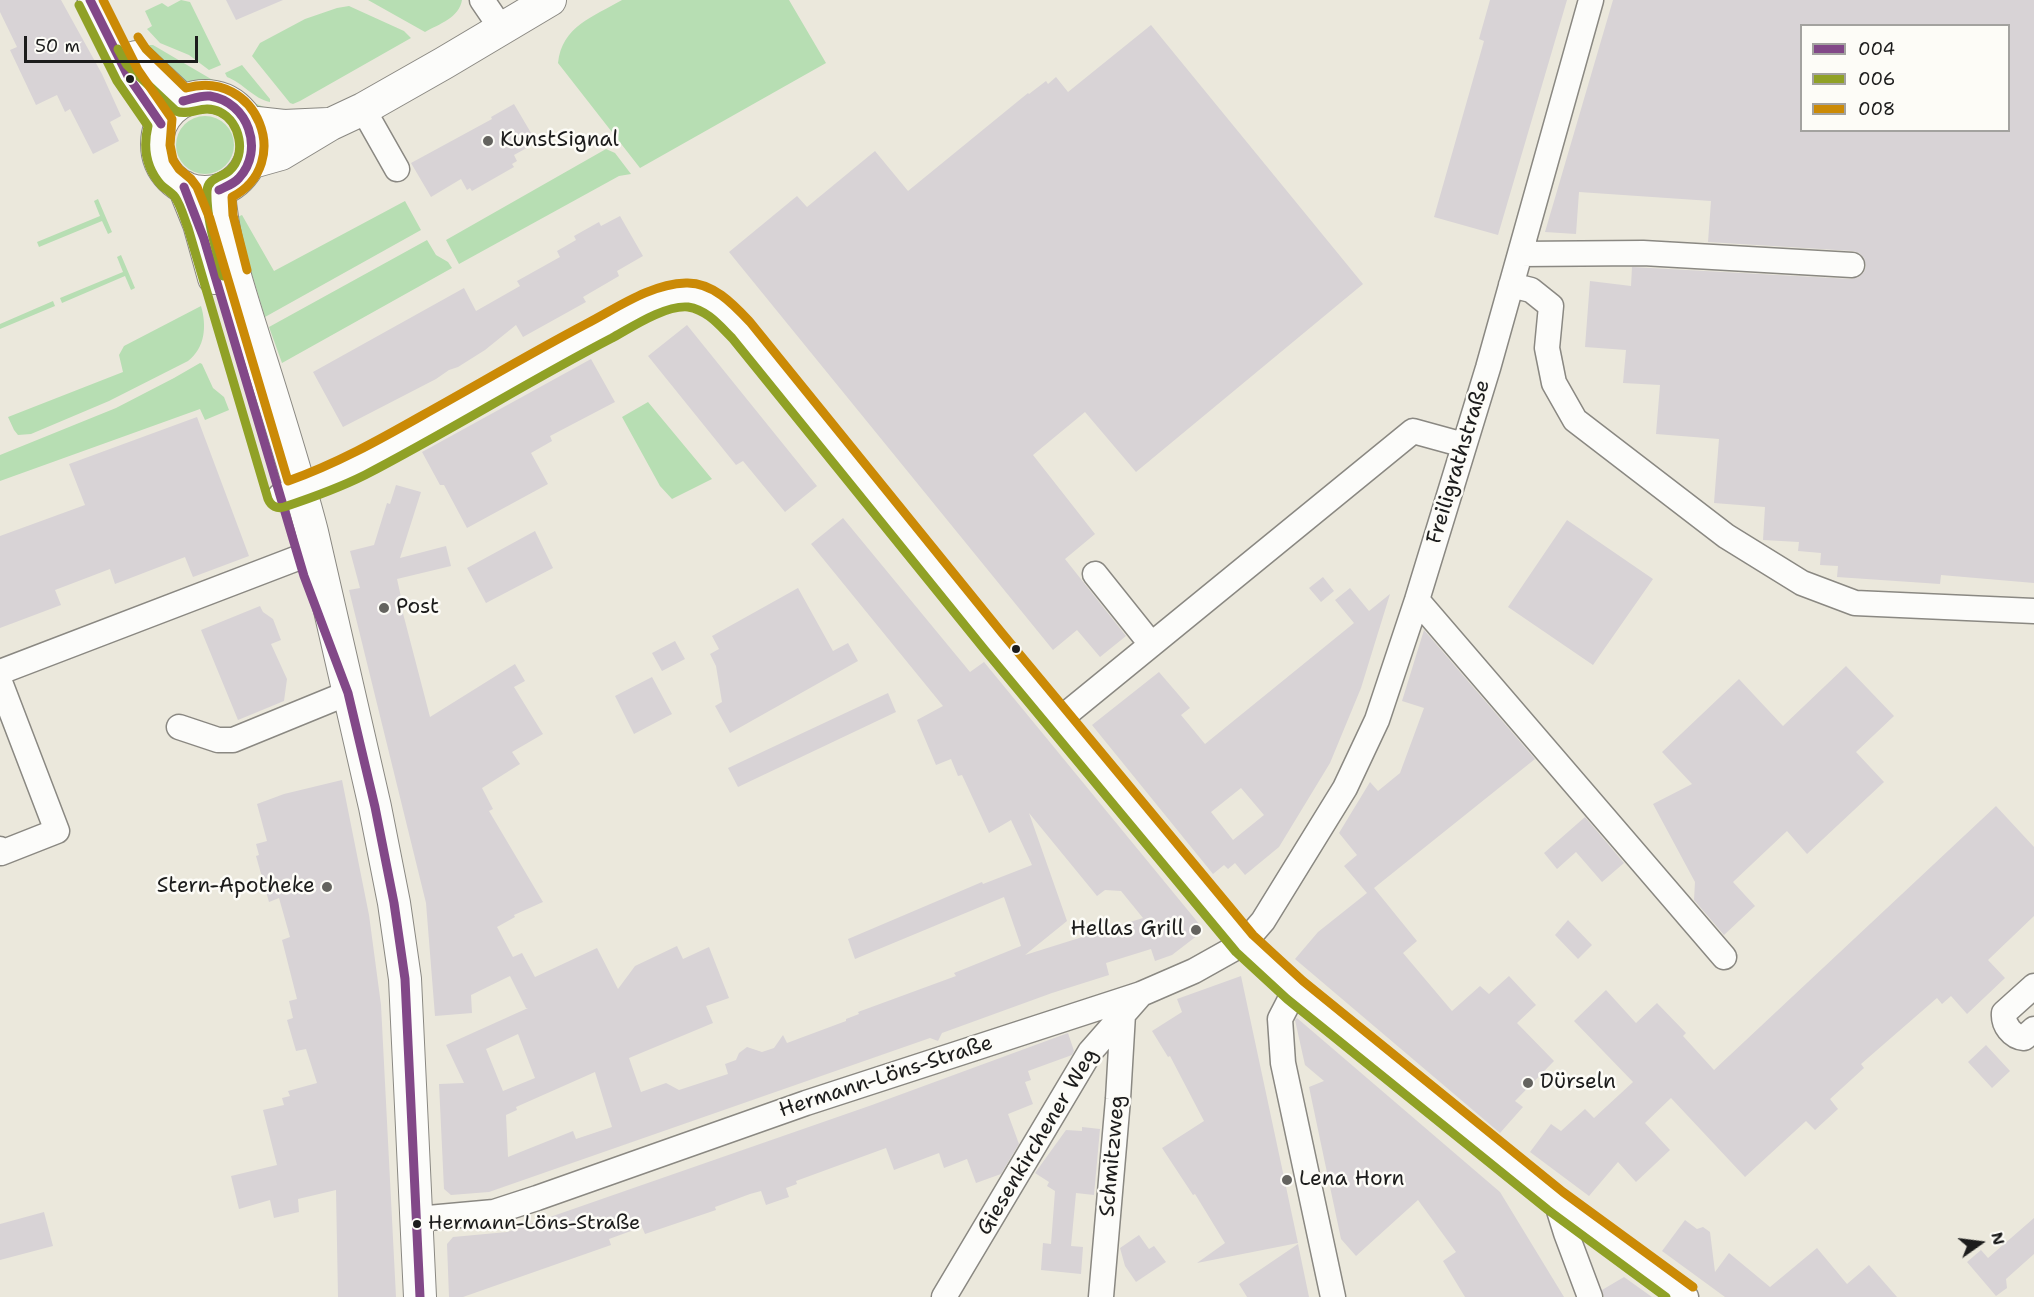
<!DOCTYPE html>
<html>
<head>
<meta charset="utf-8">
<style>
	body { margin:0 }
	#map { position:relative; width:2034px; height:1297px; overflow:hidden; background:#ebe8dc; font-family:"Shantell Sans",sans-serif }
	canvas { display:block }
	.legend { position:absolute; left:1800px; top:24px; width:210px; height:108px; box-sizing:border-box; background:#fdfcf7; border:2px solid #a3a29f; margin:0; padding:8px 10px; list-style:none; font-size:18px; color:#1c1c1c }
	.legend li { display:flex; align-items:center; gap:12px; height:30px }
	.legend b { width:30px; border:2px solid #a3a29f }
	.north { position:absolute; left:1950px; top:1213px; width:60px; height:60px; -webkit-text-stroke:4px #fdfcf7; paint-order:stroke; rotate:76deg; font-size:16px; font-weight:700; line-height:24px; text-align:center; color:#1c1c1c }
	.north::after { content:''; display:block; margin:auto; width:21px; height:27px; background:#1c1c1c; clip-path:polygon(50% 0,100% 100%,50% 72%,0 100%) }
	.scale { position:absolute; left:24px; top:36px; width:174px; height:27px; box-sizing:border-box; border:3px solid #1c1c1c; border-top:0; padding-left:8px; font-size:18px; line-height:21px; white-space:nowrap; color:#1c1c1c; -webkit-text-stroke:4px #fdfcf7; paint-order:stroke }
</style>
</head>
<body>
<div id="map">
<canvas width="2034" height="1297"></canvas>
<ul class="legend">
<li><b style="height:8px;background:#824888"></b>004</li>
<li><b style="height:8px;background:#90a126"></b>006</li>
<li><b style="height:8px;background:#cb8a06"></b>008</li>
</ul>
<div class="north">N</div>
<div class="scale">50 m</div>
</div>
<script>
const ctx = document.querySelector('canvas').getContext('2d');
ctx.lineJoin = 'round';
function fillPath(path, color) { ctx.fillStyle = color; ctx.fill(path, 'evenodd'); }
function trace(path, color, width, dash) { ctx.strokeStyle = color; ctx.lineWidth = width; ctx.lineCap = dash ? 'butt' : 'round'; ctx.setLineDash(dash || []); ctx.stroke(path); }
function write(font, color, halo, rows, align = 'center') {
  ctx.font = font + ' "Shantell Sans",sans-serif'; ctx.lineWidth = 5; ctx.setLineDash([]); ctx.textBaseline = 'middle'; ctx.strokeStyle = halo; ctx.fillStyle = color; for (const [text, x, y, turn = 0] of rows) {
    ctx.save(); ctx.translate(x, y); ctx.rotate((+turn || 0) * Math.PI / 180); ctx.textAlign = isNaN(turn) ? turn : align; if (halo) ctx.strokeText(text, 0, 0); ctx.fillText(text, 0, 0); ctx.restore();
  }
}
fillPath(new Path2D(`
	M181,0L190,2L221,65L209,70L189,55L160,43L147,29L152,26L145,11L162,3L168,7Z
	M368,0H462C459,18 439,24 425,32Z
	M622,0H789L826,63L640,168L558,63C562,26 593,17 622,0Z
	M349,6L404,31L411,38L300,101L293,104L290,103L252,56L260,43L305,19L337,8Z
	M147,45H153L211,79L232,88L252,102L271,110L249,109L226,92L214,88L186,87L162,66Z
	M242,65L270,99V102C254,99 243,83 227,77L225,73Z
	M176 145a29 29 0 1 1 58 0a29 29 0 1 1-58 0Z
	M606,149L615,153L631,174L619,176L459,264L446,240Z
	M98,199L112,232L108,234L102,221L39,247L37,242L100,216L94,201Z
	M405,201L421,230L265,317L235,218L242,215L274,271Z
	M427,240L436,255L448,262L452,268L282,363L269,327Z
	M121,255L135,288L131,290L125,276L62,303L60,298L123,272L117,257Z
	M53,301L55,306L0,329V324Z
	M201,306C207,326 205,348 188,361L109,401L31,434L18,435L14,430L8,417L123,372L119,355L124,346Z
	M200,363L202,364L213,388L224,397L229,410L205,420L200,409L0,481V455L116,408L174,378Z
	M648,402L712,479L672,499L660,486L622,417Z`), '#b7deb3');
fillPath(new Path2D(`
	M0,0H61L102,74L121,116L110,122L119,141L93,154L70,109L65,112L57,95L36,105L10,50L17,47L0,12Z
	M226,0H283L236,20Z
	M1490,0H1567L1498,235L1434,217L1484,41L1479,39Z
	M1613,0H2034V583L1941,575L1940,584L1837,577L1838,566L1820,565L1821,553L1798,551L1799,542L1763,540L1765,507L1714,503L1719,439L1656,434L1660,385L1623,383L1626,350L1585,347L1590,281L1631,286L1632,267L1851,279L1859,277L1864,272L1866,266L1864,258L1859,253L1853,251L1708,242L1711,201L1579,192L1576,234L1545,232ZM1802,26H2008V130H1802Z
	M1151,25L1363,284L1136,472L1085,412L1033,455L1095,534L1065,559L1126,636L1100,657L1077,630L1053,650L729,252L797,196L807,207L875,151L908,191L1028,93L1029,94L1046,81L1048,84L1056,77L1068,92Z
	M514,104L534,138L529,140L532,145L514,155L517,161L512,164L514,167L472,191L470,188L467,190L461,179L431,197L411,163L492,119L491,117Z
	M620,216L643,256L617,271L619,276L583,297L586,302L523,337L516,325L485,350L458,367L449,370L436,379L343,427L313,372L464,288L476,311L520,286L517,281L560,257L557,251L576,240L574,236L599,222L601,226Z
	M687,325L817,486L785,512L743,461L736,465L648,356Z
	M591,359L615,402L550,436L552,441L531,453L548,484L467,528L444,485H440L422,452Z
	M197,417L249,556L193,577L185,557L115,584L110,569L55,590L61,605L0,628V536L85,505L69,464Z
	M396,485L421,492L400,558L446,546L451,566L397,579L401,597L399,598L430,717L515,664L525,681L514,687L543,734L512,752L520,764L482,788L493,809L489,811L543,902L514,915L515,917L497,927L513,957L522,953L535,977L597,948L618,989L635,966L677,946L683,959L709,947L729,998L706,1006L713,1023L629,1058L641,1092L666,1083L679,1090L728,1074L725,1064L736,1060L739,1053L747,1047L762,1052L774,1048L783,1035L787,1043L846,1021V1019L859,1014L858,1012L956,976L954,973L1021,946L1004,897L855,959L848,939L982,882L983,884L1032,865L1011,820L989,833L962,775L958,776L951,759L936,765L917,720L943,706L811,544L843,518L970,672L984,662L1200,925L1198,935L1172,955L1155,961L1151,949L1106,963L1109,975L1052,993L942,1033L938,1041L930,1038L489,1192L451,1195L444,1189L439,1084L464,1083L446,1045L528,1008H526L510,976L471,995L472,1013L435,1016L426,903L349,590L360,588L350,551L374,545L387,503L390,504ZM1029,813L1097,896L1105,890L1121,891L1143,918L1025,955L1067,921ZM518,1034L535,1078L503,1091L486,1049ZM595,1072L612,1127L576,1139L573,1131L508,1157L506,1115L517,1110L516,1107Z
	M1567,520L1653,579L1593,665L1508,607Z
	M535,531L553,568L486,603L467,568Z
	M1323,577L1334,591L1321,602L1309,588Z
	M798,588L833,651L848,643L858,661L730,733L715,706L722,702L716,666L710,654L719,649L712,636Z
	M1350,588L1369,611L1390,594L1361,688L1330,763L1279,847L1245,875L1235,863L1228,869L1224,865L1213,874L1092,725L1159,672L1190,708L1181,715L1205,744L1354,623L1335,600ZM1241,788L1264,815L1233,840L1211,812Z
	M260,606L263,612L273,619L281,640L271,644L287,679L284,701L238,720L201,630Z
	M1424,630L1535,759L1374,888L1417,941L1403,953L1452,1011L1480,986L1489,994L1509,976L1536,1005L1517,1023L1554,1061L1515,1101L1523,1107L1500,1133L1295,959L1318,932L1367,893L1344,866L1357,855L1339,833L1370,782L1378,791L1400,773L1424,708L1402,701Z
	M675,641L685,659L662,671L652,653Z
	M1846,666L1894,716L1856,752L1884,782L1807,854L1787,831L1733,882L1755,906L1724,935L1694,900L1695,882L1653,804L1692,784L1662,752L1739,679L1783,726Z
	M652,677L672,714L634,734L615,696Z
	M888,693L896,712L738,787L728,768Z
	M342,780L369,915L381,1005L396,1297H338L336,1190L298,1199L299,1212L274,1218L270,1200L239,1209L231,1176L277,1165L263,1110L284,1105L282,1098L290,1096L288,1091L317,1083L306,1049L296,1051L287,1020L293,1018L289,1001L297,999L282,940L290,937L279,898L269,902L256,856L259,855L256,844L267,841L257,804L284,794Z
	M1996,806L2034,847V916L1988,960L2005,978L1967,1014L1951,996L1942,1004L1937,998L1861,1064L1864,1068L1830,1099L1838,1109L1815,1130L1806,1121L1745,1177L1671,1098L1645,1123L1670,1150L1636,1182L1618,1162L1589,1196L1530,1152L1551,1124L1561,1131L1585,1109L1594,1118L1633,1082L1574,1021L1606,990L1636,1023L1657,1003L1686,1033L1683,1036L1714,1070Z
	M1585,817L1624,863L1602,882L1576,852L1557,869L1544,853Z
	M1568,920L1592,945L1578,959L1555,935Z
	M1241,976L1298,1243L1197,1263L1225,1243L1195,1194L1193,1195L1162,1148L1204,1121L1170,1056L1168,1057L1152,1031L1182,1012L1177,999Z
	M1297,1018L1500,1192L1564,1297H1465L1443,1261L1456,1252L1418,1200L1356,1256L1341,1239L1309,1087L1324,1081L1305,1065L1295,1020Z
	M1068,1033L1074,1051L1072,1055L1028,1071L1031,1080L1025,1082L1033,1104L1008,1114L1019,1144L1001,1174L976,1183L967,1159L944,1168L939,1153L894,1170L886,1148L796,1181L797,1184L786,1188L789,1197L766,1205L761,1191L750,1194L715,1207L716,1210L645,1234L642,1227L609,1239L611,1245L463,1297H449L447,1244L453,1237L507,1232L872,1105Z
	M1986,1045L2010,1071L1992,1088L1968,1062Z
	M1082,1127L1100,1129L1094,1195L1076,1193L1071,1246L1083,1247L1081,1274L1041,1270L1043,1243L1051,1244L1055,1191L1047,1186L1049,1182L1035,1173L1066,1130L1082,1131Z
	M44,1212L53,1246L0,1260V1224Z
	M2034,1218V1254L2006,1279L2007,1288L1996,1296L1967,1262L1981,1250L1988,1258Z
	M1685,1220L1697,1229L1703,1227L1710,1232L1715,1272L1729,1253L1770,1287L1817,1248L1847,1284L1869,1265L1897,1297H1725L1662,1251Z
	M1139,1235L1149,1249L1154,1246L1166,1262L1136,1282L1125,1266L1120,1248Z
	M1298,1244L1309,1297H1247L1239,1284Z
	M1624,1277L1652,1297H1604L1602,1290Z`), '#d8d3d6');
const minor = new Path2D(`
	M90,0L128,76L161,124
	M482,0L501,28
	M363,109L397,169
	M1520,254L1643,253L1852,265
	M1511,285L1531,290L1551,306L1547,348L1554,383L1575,420L1726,536L1802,583L1855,603L2034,611
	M280,496L320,482L358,465L578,342L655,302L671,297L688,295L705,300L721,309L741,330L993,641L1244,943L1295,990L1556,1201L1686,1297
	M1095,574L1151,644
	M1417,600L1724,957
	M0,672L316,551
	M0,682L57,831L1,853L0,849
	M1059,720L1413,431L1464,445
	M179,727L218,740H233L348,693
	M2034,986L2004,1013C2003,1025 2012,1037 2024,1038L2034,1029
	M1295,990L1280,1019L1283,1063L1333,1297
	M1556,1201L1566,1233L1590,1297
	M417,1219L494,1212L537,1198L806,1103L1141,994L1194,971L1244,943L1263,921L1345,788L1377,720L1417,600L1488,368L1591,0
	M944,1297L1090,1052L1141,994
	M1101,1297L1118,1099L1123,1014`);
const major = new Path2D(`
	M136,57L183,101
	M157 144a48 48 0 1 1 96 0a48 48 0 1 1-96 0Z
	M248,122L284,126L328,124
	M249,163L281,154L331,124L363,109L444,63L550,0
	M184,187L199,224L214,278
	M219,190C222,241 239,290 254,338C274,402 295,467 312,532L375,807L394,903L405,979L420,1297`);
trace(minor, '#8a8882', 27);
trace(major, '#8a8882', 34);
trace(minor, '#fcfcfa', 24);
trace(major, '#fcfcfa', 32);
trace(new Path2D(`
	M90,0L128,76L161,124
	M183,101C192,99 201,95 210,96C248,102 265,150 239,178C234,184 225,187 219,190
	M184,187L204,239L304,576L348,693L375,807L394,903L405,979L420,1297`), '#824888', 9);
trace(new Path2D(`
	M79,5L117,81L148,126C143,147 146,168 161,185C165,189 171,192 175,197C181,206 184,218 188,228L268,499C271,506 277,509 284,507C311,498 339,488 365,475C448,432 529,381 612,338C632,327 665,305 688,307C707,310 719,325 732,338L984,649L1236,952L1287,999L1548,1210L1666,1297
	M118,49L127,65L176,111C190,117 203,103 220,112C240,122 247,154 230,170C222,178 208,177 207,191C206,219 216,248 223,276`), '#90a126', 9);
trace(new Path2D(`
	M103,0L138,70L172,119L170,145L173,160L179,169L191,179L197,187L210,219L288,481C336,464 379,440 423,415C477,385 531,353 586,324C617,308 650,284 686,283C713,282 734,305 750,322L1002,633L1253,935L1303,981L1563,1192L1693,1287
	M138,37L146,49L186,88C257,68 295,164 232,197L233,215L247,270`), '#cb8a06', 9);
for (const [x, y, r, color] of [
	[130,79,5,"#1c1c1c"],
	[488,141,6,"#64635f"],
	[384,608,6,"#64635f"],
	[1016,649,5,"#1c1c1c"],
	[327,887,6,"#64635f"],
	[1196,930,6,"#64635f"],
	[1528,1083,6,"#64635f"],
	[1287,1180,6,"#64635f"],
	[417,1224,5,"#1c1c1c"]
]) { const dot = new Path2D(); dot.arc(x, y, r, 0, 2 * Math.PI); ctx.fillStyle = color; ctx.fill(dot); trace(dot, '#fdfcf7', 2); }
write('20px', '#1c1c1c', '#fdfcf7', [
	["Hermann-Löns-Straße",428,1224]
], 'left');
write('21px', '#1c1c1c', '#fdfcf7', [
	["KunstSignal",500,141],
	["Post",396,608],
	["Stern-Apotheke",315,887,"right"],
	["Hellas Grill",1184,930,"right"],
	["Dürseln",1540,1083],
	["Lena Horn",1299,1180]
], 'left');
write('21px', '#1c1c1c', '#fdfcf7', [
	["Freiligrathstraße",1459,462,-73],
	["Hermann-Löns-Straße",886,1077,-18],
	["Giesenkirchener Weg",1038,1142,-59],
	["Schmitzweg",1113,1156,-85]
]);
</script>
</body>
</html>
